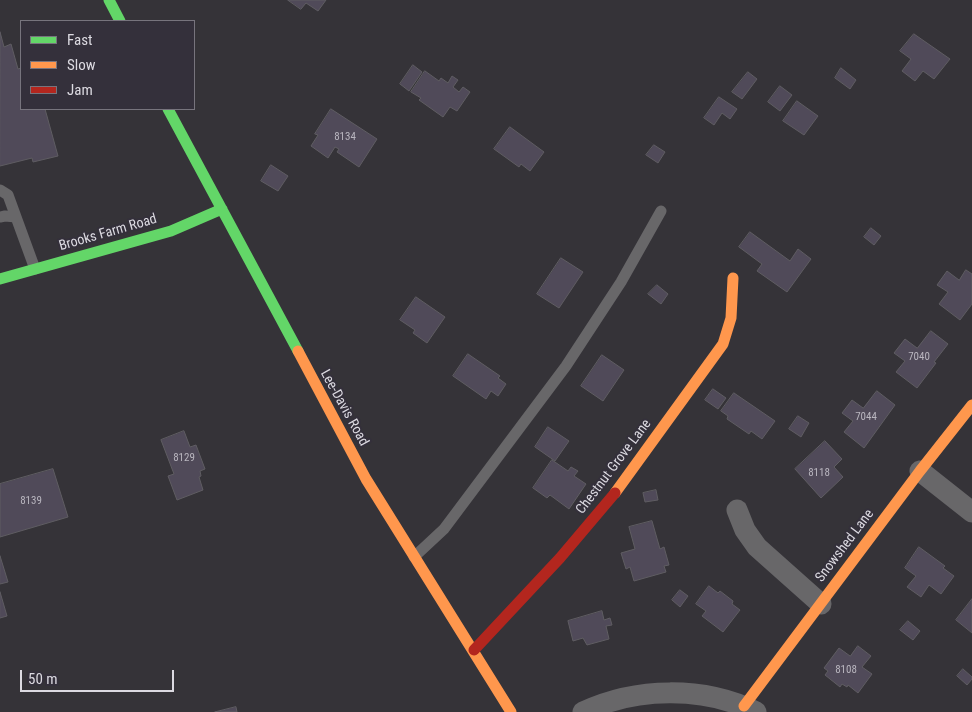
<!DOCTYPE html>
<html>
<head>
<meta charset="utf-8">
<style>
	body { margin:0 }
	#map { position:relative; width:972px; height:712px; overflow:hidden; background:#353338; font-family:"Roboto Condensed",sans-serif }
	canvas { display:block }
	.legend { position:absolute; left:20px; top:20px; width:175px; height:90px; box-sizing:border-box; background:#34303b; border:1px solid #77747d; margin:0; padding:6px 9px; list-style:none; font-size:15px; color:#dcdae1 }
	.legend li { display:flex; align-items:center; gap:10px; height:25px }
	.legend b { width:25px; border:1px solid #77747d }
	.scale { position:absolute; left:20px; top:670px; width:154px; height:22px; box-sizing:border-box; border:2px solid #dcdae1; border-top:0; padding-left:6px; font-size:15px; line-height:18px; white-space:nowrap; color:#dcdae1; -webkit-text-stroke:4px #34303b; paint-order:stroke }
</style>
</head>
<body>
<div id="map">
<canvas width="972" height="712"></canvas>
<ul class="legend">
<li><b style="height:6px;background:#63d668"></b>Fast</li>
<li><b style="height:6px;background:#ff974d"></b>Slow</li>
<li><b style="height:6px;background:#b3261e"></b>Jam</li>
</ul>
<div class="scale">50 m</div>
</div>
<script>
const ctx = document.querySelector('canvas').getContext('2d');
ctx.lineJoin = 'round';
function fillPath(path, color) { ctx.fillStyle = color; ctx.fill(path, 'evenodd'); }
function trace(path, color, width, dash) { ctx.strokeStyle = color; ctx.lineWidth = width; ctx.lineCap = dash ? 'butt' : 'round'; ctx.setLineDash(dash || []); ctx.stroke(path); }
function write(font, color, halo, rows, align = 'center') {
  ctx.font = font + ' "Roboto Condensed",sans-serif'; ctx.lineWidth = 4; ctx.setLineDash([]); ctx.textBaseline = 'middle'; ctx.strokeStyle = halo; ctx.fillStyle = color; for (const [text, x, y, turn = 0] of rows) {
    ctx.save(); ctx.translate(x, y); ctx.rotate((+turn || 0) * Math.PI / 180); ctx.textAlign = isNaN(turn) ? turn : align; if (halo) ctx.strokeText(text, 0, 0); ctx.fillText(text, 0, 0); ctx.restore();
  }
}
const building = new Path2D(`
	M288,0H326L318,11L306,3L301,9Z
	M0,32L4,47L11,44L18,69L21,68V109H45L58,156L33,162L32,158L0,166Z
	M914,34L950,59L934,79L923,71L915,81L902,71L911,59L900,51Z
	M413,65L422,72L409,91L400,84Z
	M841,68L856,80L850,89L835,78Z
	M425,71L439,81L441,78L448,83L452,76L458,80L453,87L459,92L463,87L470,92L457,111L450,107L443,117L419,100L421,98L411,92Z
	M748,72L757,79L742,99L732,92Z
	M780,86L792,95L780,111L768,102Z
	M719,97L737,109L730,119L722,113L714,125L704,118Z
	M797,101L818,116L804,135L783,121Z
	M331,109L377,139L359,167L337,152L339,149L335,147L328,158L311,146L318,135L315,134Z
	M510,127L544,152L530,171L521,164L519,167L494,149Z
	M654,145L665,152L658,163L646,155Z
	M271,165L288,176L278,191L261,181Z
	M871,228L881,236L874,245L864,237Z
	M750,232L790,261L798,249L811,259L787,292L757,271L762,264L739,247Z
	M561,258L583,272L559,308L537,294Z
	M966,270L972,274V304L960,320L939,304L948,292L937,285L947,271L959,280Z
	M657,285L668,294L661,304L648,294Z
	M416,297L445,317L427,343L413,333L415,330L400,320Z
	M931,331L948,344L934,362L936,363L917,388L896,372L905,361L894,353L905,339L917,348Z
	M468,354L500,376L498,378L506,384L498,396L491,391L486,399L453,376Z
	M602,355L624,370L603,401L581,386Z
	M713,389L726,398L718,409L705,400Z
	M877,391L895,405L864,448L844,432L853,421L842,413L852,400L863,408Z
	M734,393L775,421L762,439L751,431L749,434L727,419L728,416L721,411Z
	M798,416L809,423L801,437L789,429Z
	M548,427L569,441L555,461L535,447Z
	M184,431L190,447L196,445L205,469L200,471L201,476L199,477L203,490L177,500L168,476L174,474L161,440Z
	M825,441L842,459L834,467L843,477L821,498L795,469Z
	M552,460L568,471L571,467L578,471L574,476L586,484L569,509L550,495L547,498L533,488Z
	M53,469L68,517L0,537V484Z
	M656,490L658,500L645,502L643,493Z
	M652,521L660,549L664,547L669,565L664,566L666,572L634,581L630,567L626,569L621,553L635,549L629,527Z
	M919,547L945,566L943,568L954,576L941,594L929,585L921,597L907,587L916,576L905,568Z
	M0,556L8,582L0,584Z
	M709,586L718,593L720,591L733,601L732,604L740,610L723,632L702,616L706,611L696,604Z
	M680,590L688,596L680,607L672,600Z
	M0,592L7,616L0,618Z
	M972,599V633L956,620Z
	M602,611L604,620L610,618L612,625L606,626L609,639L587,645L583,638L573,641L568,621Z
	M908,621L920,631L913,640L900,630Z
	M858,646L871,656L862,667L872,674L858,693L848,685L847,687L842,684L840,687L825,675L828,671L824,668L839,648L850,656Z
	M963,669L972,677V679L967,685L957,676Z
	M236,707L237,712H215Z`);
fillPath(building, '#504a59');
trace(building, '#5f5d62', 1);
trace(new Path2D(`
	M0,190L8,195L16,217
	M0,217L5,216L16,217L35,269
	M414,557L444,529L566,366L621,282L661,211`), '#686769', 11);
trace(new Path2D(`
	M920,471L972,512
	M737,510L745,530L757,547L821,604
	M583,712C636,687 704,686 756,712`), '#686769', 21);
trace(new Path2D(`
	M109,0L120,21
	M168,109L298,351
	M0,279L171,231L222,209`), '#63d668', 11);
trace(new Path2D(`
	M298,351L366,479L511,712
	M615,493L723,344L731,318L733,278
	M744,706L920,471L972,405`), '#ff974d', 11);
trace(new Path2D(`
	M474,650L560,558L615,493`), '#b3261e', 11);
write('11px', '#b9b6bf', null, [
	["8134",345,137],
	["7040",919,357],
	["7044",866,417],
	["8129",184,458],
	["8118",819,473],
	["8139",31,501],
	["8108",846,670]
]);
write('14px', '#dcdae1', '#34303b', [
	["Brooks Farm Road",108,233,-16],
	["Lee-Davis Road",344,408,61],
	["Chestnut Grove Lane",614,467,-53],
	["Snowshed Lane",845,546,-53]
]);
</script>
</body>
</html>
